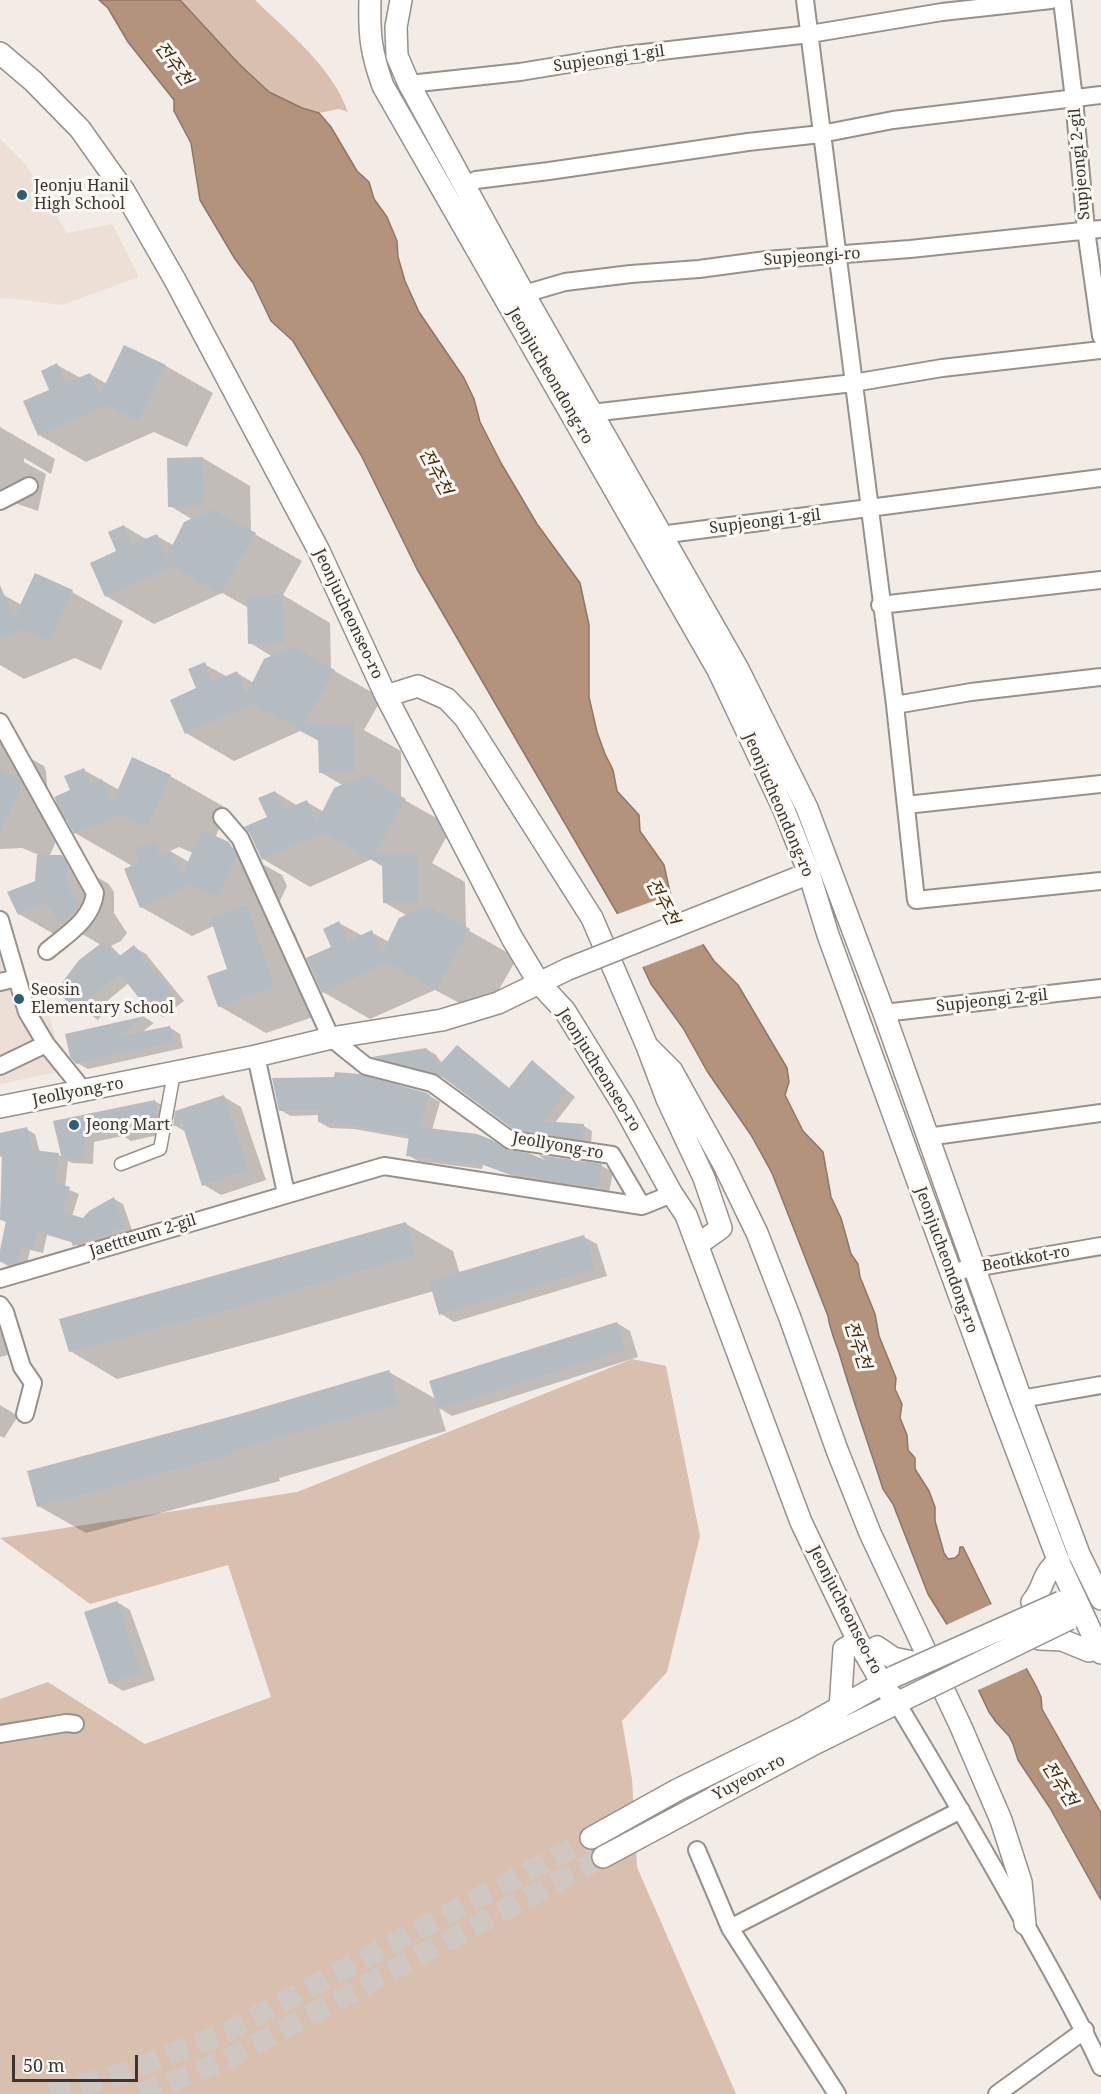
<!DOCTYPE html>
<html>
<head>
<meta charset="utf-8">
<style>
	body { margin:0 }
	#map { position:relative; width:1101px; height:2094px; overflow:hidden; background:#f3ece6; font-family:"Noto Serif",serif }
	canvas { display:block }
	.scale { position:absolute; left:12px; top:2055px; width:126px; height:27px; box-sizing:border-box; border:3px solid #383533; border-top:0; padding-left:8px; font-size:18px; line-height:21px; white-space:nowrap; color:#383533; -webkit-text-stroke:4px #fefaf6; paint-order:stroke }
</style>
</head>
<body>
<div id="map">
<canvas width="1101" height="2094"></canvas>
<div class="scale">50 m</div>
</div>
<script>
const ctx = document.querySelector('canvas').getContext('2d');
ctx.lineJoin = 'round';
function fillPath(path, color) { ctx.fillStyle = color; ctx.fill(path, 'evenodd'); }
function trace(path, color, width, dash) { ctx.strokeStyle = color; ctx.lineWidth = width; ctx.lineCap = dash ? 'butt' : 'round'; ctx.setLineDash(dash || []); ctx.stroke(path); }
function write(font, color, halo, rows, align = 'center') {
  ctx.font = font + ' "Noto Serif","Noto Sans KR",serif'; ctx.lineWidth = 6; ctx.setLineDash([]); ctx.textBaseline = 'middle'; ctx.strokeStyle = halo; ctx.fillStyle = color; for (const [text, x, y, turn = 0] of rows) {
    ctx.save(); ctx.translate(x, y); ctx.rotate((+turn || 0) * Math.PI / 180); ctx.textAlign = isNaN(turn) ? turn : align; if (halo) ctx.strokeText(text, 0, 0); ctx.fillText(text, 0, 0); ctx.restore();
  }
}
fillPath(new Path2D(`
	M0,139L26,165L67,233L112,224L139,277L62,305L7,298L0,299Z
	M0,936L51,1020L62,1071L0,1084Z`), '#eddfd5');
fillPath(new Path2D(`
	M180,0H255C289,33 332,67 348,112L339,109L319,113L302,108L269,92L239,64Z
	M632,1359L666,1366L700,1536L667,1672L622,1721L632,1779L637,1867L736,2094H0V1699L48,1682L145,1744L271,1697L228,1565L90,1604L0,1538L297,1492Z`), '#d9bfad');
const water = new Path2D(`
	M99,0H180L239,64L269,92L302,108L319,113L331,127L357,171L369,182L374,199L387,217L397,241L398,257L405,281L419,312L464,378L474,399L480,422L501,463L537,524L580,583L589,625V697L597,732L605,754L613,770L617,791L639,815L640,831L664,865L671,897L714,961L738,985L787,1068L789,1082L785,1095L803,1131L823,1152L831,1197L841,1218L851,1254L858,1264L860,1277L875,1314L879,1336L896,1378L895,1389L902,1404L900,1418L907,1435L908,1450L915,1458V1469L929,1491L935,1507V1521L944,1553L948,1559L955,1558L959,1554L960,1547H963L992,1606L1036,1686L1041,1697L1042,1709L1101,1813V1900L1050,1808L1018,1760L1013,1744L1009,1736L996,1722L989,1712L948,1626L928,1594L893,1504L883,1489C869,1445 853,1401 840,1356C836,1343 830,1331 828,1316L772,1173L751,1135L707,1071L683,1028L651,984L620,918L417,569L361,455L293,341L271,321L253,283L235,259L200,200L191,143L174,111V100L128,42L108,8Z`);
fillPath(water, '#b3937b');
trace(water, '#8e7765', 1.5);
fillPath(new Path2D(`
	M673,894L706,943L640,968L615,915Z
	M994,1603L1029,1667L976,1691L944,1626Z`), '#f3ece6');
fillPath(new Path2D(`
	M125,347L166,366L213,393L187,447L154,432L86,462L39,435L57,365L81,378L90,374L107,384Z
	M0,427L55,459L51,474L24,458V462L46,474L38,511L0,498Z
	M203,458L250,486L251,532L302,561L283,595L330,623L331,669L382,698L364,730L401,751V798L452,827L432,863L465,882L466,929L517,958L484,1016L435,990L370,1019L323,992L339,923L363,936L371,932L389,942L408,916L385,903L384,866L372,859L310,887L263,859L269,818L275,792L298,806L307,802L324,812L344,786L320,772L319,741L300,731L234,761L186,733L204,664L228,677L237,673L254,683L273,657L250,643L249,608L222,593L154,624L106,596L124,526L148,540L157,536L173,545L193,520L170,506Z
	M72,592L123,621L101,670L75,658L24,679L0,665V593L22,605Z
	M0,741L44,766L46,771L48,797L59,803L72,791L84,770L119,790L170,776L228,809L215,838L282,875L287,886L271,920L295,933L322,1014L266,1033L219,1006L229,970L214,926L192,936L141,907L134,867L75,833L67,817L49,857H62L109,884L114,892V913L127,933L121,941L111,946L122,957L134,947L146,954L184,1001L163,1017L151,1010L129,983L101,1006L106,1009L98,1020L57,991L101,945L82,934L66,941L19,914L37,882L39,855L22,848L0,849ZM179,847L193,853L189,862L170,851Z
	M144,1017L154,1023L141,1033L169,1027L180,1034L183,1048L88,1069L77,1063L67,1036Z
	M457,1047L510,1089L532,1062L540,1067L575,1097L554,1124L584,1126L592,1131L591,1144L524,1134L445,1078L382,1061L376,1057L426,1049L435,1054L442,1063Z
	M358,1075L430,1096L440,1102L432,1130L551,1164L545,1157L602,1166L613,1172L609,1193L516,1177L483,1165L482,1169L418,1161L408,1155L410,1139L354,1129L330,1128L319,1122V1115L291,1116L280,1110L336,1078Z
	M224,1097L241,1107L266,1180L221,1195L204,1185L186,1132L174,1125Z
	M155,1101L163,1106V1134L131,1141L123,1136L94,1142L93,1164L72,1163L68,1161L65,1188L79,1194L72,1216L84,1220L114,1199L123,1204L133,1233L84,1250L74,1243L47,1235L43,1253L30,1250L26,1268L8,1266L0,1261L7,1223L0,1219L3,1158L0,1156V1135L26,1129L35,1134L40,1153L59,1155L63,1157L55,1123Z
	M406,1224L453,1251L460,1274L584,1237L597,1244L607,1276L454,1322L441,1314L434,1291L277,1336L117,1379L70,1351Z
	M617,1323L630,1331L638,1357L452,1416L439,1408L446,1431L279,1478L280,1481L86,1533L38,1506L240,1415L389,1372L436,1399Z
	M0,1326L3,1328L11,1354L0,1357Z
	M0,1405L18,1416L4,1438L0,1436Z
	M117,1602L130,1610L155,1680L123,1691L110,1683Z`), '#0003');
fillPath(new Path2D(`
	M124,345L166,365L139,421L106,406L38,436L23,401L49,390L41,371L57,363L66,383L90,373L100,395Z
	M203,457L204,506L168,507L167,458Z
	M213,509L256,533L221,594L173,567L105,597L90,563L116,551L108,532L124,525L133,544L157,534L167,556L184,522Z
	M35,573L73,590L50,642L23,630L0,639V585L14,618Z
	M283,594L284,643L248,644L247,595Z
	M293,646L335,670L305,724L354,723L355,772L319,773L318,740L253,704L185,734L170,700L196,688L188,669L205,662L213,682L237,671L247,693L264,659Z
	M132,757L171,775L148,827L121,815L74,834L54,797L70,790L64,776L84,768L91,784L102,779L112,803Z
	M0,769L19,778L23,784L0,833Z
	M364,775L406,799L375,854L418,853L419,903H383L382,866L324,833L262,860L250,834L244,827L267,817L258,798L275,791L284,810L307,800L317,822L334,788Z
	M202,830L229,842L237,856L218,898L190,886L140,908L124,869L140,862L134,849L154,840L161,856L171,852L182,875Z
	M37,855H62L67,864V885L80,905L73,914L59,922L45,902L18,915L7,892L35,881Z
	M247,904L275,987L218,1007L207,976L227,969L210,917Z
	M427,905L470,929L436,990L388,963L322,993L306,958L331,947L323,929L339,921L348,941L372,930L382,953L399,918Z
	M104,941L117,958L134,945L173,994L150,1012L120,974L90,998L94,1001L85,1014L55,992L79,960Z
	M145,1016L119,1036L170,1026L173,1042L76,1064L70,1057L65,1034Z
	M457,1045L509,1088L532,1060L567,1092L544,1121L584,1124L583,1140L514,1130L438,1074L372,1057L426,1048L440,1064Z
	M335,1072L359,1074L427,1093L430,1095L420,1127L477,1134L492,1140L508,1150L528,1153L545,1160L539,1155L602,1164L599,1188L504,1172L472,1160V1164L406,1156L409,1136L342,1124L318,1122V1110L279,1111L272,1078L334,1077Z
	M224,1095L249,1170L202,1186L182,1124L173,1126L175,1111Z
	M155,1100L158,1113L155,1130L121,1137L120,1131L86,1138L84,1160L62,1159L53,1121Z
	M27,1127L32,1150L59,1153L56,1183L70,1187L63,1212L83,1218L89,1211L114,1197L125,1228L73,1246L71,1241L38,1231L34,1249L21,1246L18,1263L13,1264L0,1262V1250L6,1221L0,1220L2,1152H0V1133Z
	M406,1222L416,1255L229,1310L69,1352L59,1319Z
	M584,1235L595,1269L439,1315L429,1281Z
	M617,1322L626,1350L438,1409L429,1381Z
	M389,1370L399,1404L233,1451V1454L37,1507L27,1471L240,1414Z
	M117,1601L142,1673L109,1684L84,1612Z`), '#b5bcc1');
trace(new Path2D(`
	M50,2094L123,2073L226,2032L591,1838
	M140,2094L226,2060L603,1857`), '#cec7c2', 21, [21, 10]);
const pedestrian = new Path2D(`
	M121,1164L160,1149L174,1073`);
const minor = new Path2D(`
	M805,0L895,705L916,900L1101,881
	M1062,0L1074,99L1086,230L1101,336
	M409,84L520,72L617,56L810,34L942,12L1051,0
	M464,187L476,180L549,171L748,142L821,134L893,120L1101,95
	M524,294L565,282L631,274L699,269L766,260L910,249L1101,229
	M591,413L853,383L942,368L1101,350
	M0,501L29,486
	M660,535L1101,478
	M880,605L1101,580
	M895,705L971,692L1101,677
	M0,722L95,893C92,920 66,935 47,951
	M906,805L1101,784
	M222,817L240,838L331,1038L366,1066L432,1083L510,1140L612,1155L642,1206
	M0,920L27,1012L46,1044L84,1091
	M0,982L17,978
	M884,1013L1101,988
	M256,1056L286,1193
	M0,1066L46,1044
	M927,1137L1101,1113
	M951,1272L1101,1246
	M0,1279L384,1166L642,1206L672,1194
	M0,1305L5,1312L22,1367L33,1383L25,1414
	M1021,1399L1101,1385
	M897,1703C941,1776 984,1850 1026,1925C1052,1972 1079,2018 1101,2067
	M0,1734L66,1723L75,1724
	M697,1850L730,1928L837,2094
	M730,1928L961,1810
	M997,2094L1085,2030`);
const tertiary = new Path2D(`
	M370,0C369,35 371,53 383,86L718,670L784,810L809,873L828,935L1000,1407L1060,1565L1101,1653
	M401,0L396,27L397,56L409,84L524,294L738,669L807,808L884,1013L1021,1399L1079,1554L1101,1599
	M0,53L33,81L80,129L124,191L175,280L319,551L386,696L512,938L539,983L565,1011L623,1105L672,1194L686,1215L801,1522L858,1641L882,1683L897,1703
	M386,696L418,686L447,699L465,718L592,918L647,1046L667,1099L704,1178L721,1228L697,1245
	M647,1046L672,1071L724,1165L757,1233L790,1318L837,1450L870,1533L961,1727L1001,1820L1021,1882L1025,1924
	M0,1107L256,1056L331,1038L442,1020L498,1003L568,969
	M1037,1612L1032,1602C1045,1587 1041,1574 1059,1561
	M1038,1634L1040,1639L1062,1640L1089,1651L1098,1647
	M865,1654L877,1647L893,1658L922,1664
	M840,1708L844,1649L858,1641
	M591,1838L677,1790L803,1728L892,1678
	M603,1857L816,1743L905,1699`);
trace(pedestrian, '#97908b', 15);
trace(minor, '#97908b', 20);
trace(tertiary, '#97908b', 24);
trace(pedestrian, '#fff', 12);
trace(minor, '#fff', 16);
trace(tertiary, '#fff', 21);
const tertiaryBridge = new Path2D(`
	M568,969L797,878
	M893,1677L1061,1602
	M905,1699L1069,1619`);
trace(tertiaryBridge, '#97908b', 24, []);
trace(tertiaryBridge, '#fff', 21);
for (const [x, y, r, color] of [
	[22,195,6,"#2c5d7b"],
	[19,999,6,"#2c5d7b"],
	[74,1125,6,"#2c5d7b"]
]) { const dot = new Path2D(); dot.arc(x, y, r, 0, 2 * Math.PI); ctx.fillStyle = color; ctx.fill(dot); trace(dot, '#fefaf6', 2); }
write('16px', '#383533', '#fefaf6', [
	["Supjeongi 1-gil",609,59,-8],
	["Supjeongi 2-gil",1080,164,-95],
	["Supjeongi-ro",812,257,-4],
	["Jeonjucheondong-ro",550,376,60],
	["Supjeongi 1-gil",765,522,-7],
	["Jeonjucheonseo-ro",348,614,65],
	["Jeonjucheondong-ro",778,805,67],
	["Supjeongi 2-gil",992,1001,-6],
	["Jeonjucheonseo-ro",599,1070,58],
	["Jeollyong-ro",78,1092,-11],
	["Jeollyong-ro",558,1146,10],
	["Jaettteum 2-gil",143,1236,-17],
	["Beotkkot-ro",1026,1259,-10],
	["Jeonjucheondong-ro",946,1260,70],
	["Jeonjucheonseo-ro",845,1610,63],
	["Yuyeon-ro",749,1778,-28]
]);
write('16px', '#383533', '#fefaf6', [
	["Jeonju Hanil",34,186],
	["High School",34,204],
	["Seosin",31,990],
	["Elementary School",31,1008],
	["Jeong Mart",86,1125]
], 'left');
write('italic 18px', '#492809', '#fefaf6', [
	["전주천",173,64,54],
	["전주천",435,472,62],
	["전주천",662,902,62],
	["전주천",857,1345,72],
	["전주천",1059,1784,58]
]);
</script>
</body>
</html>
